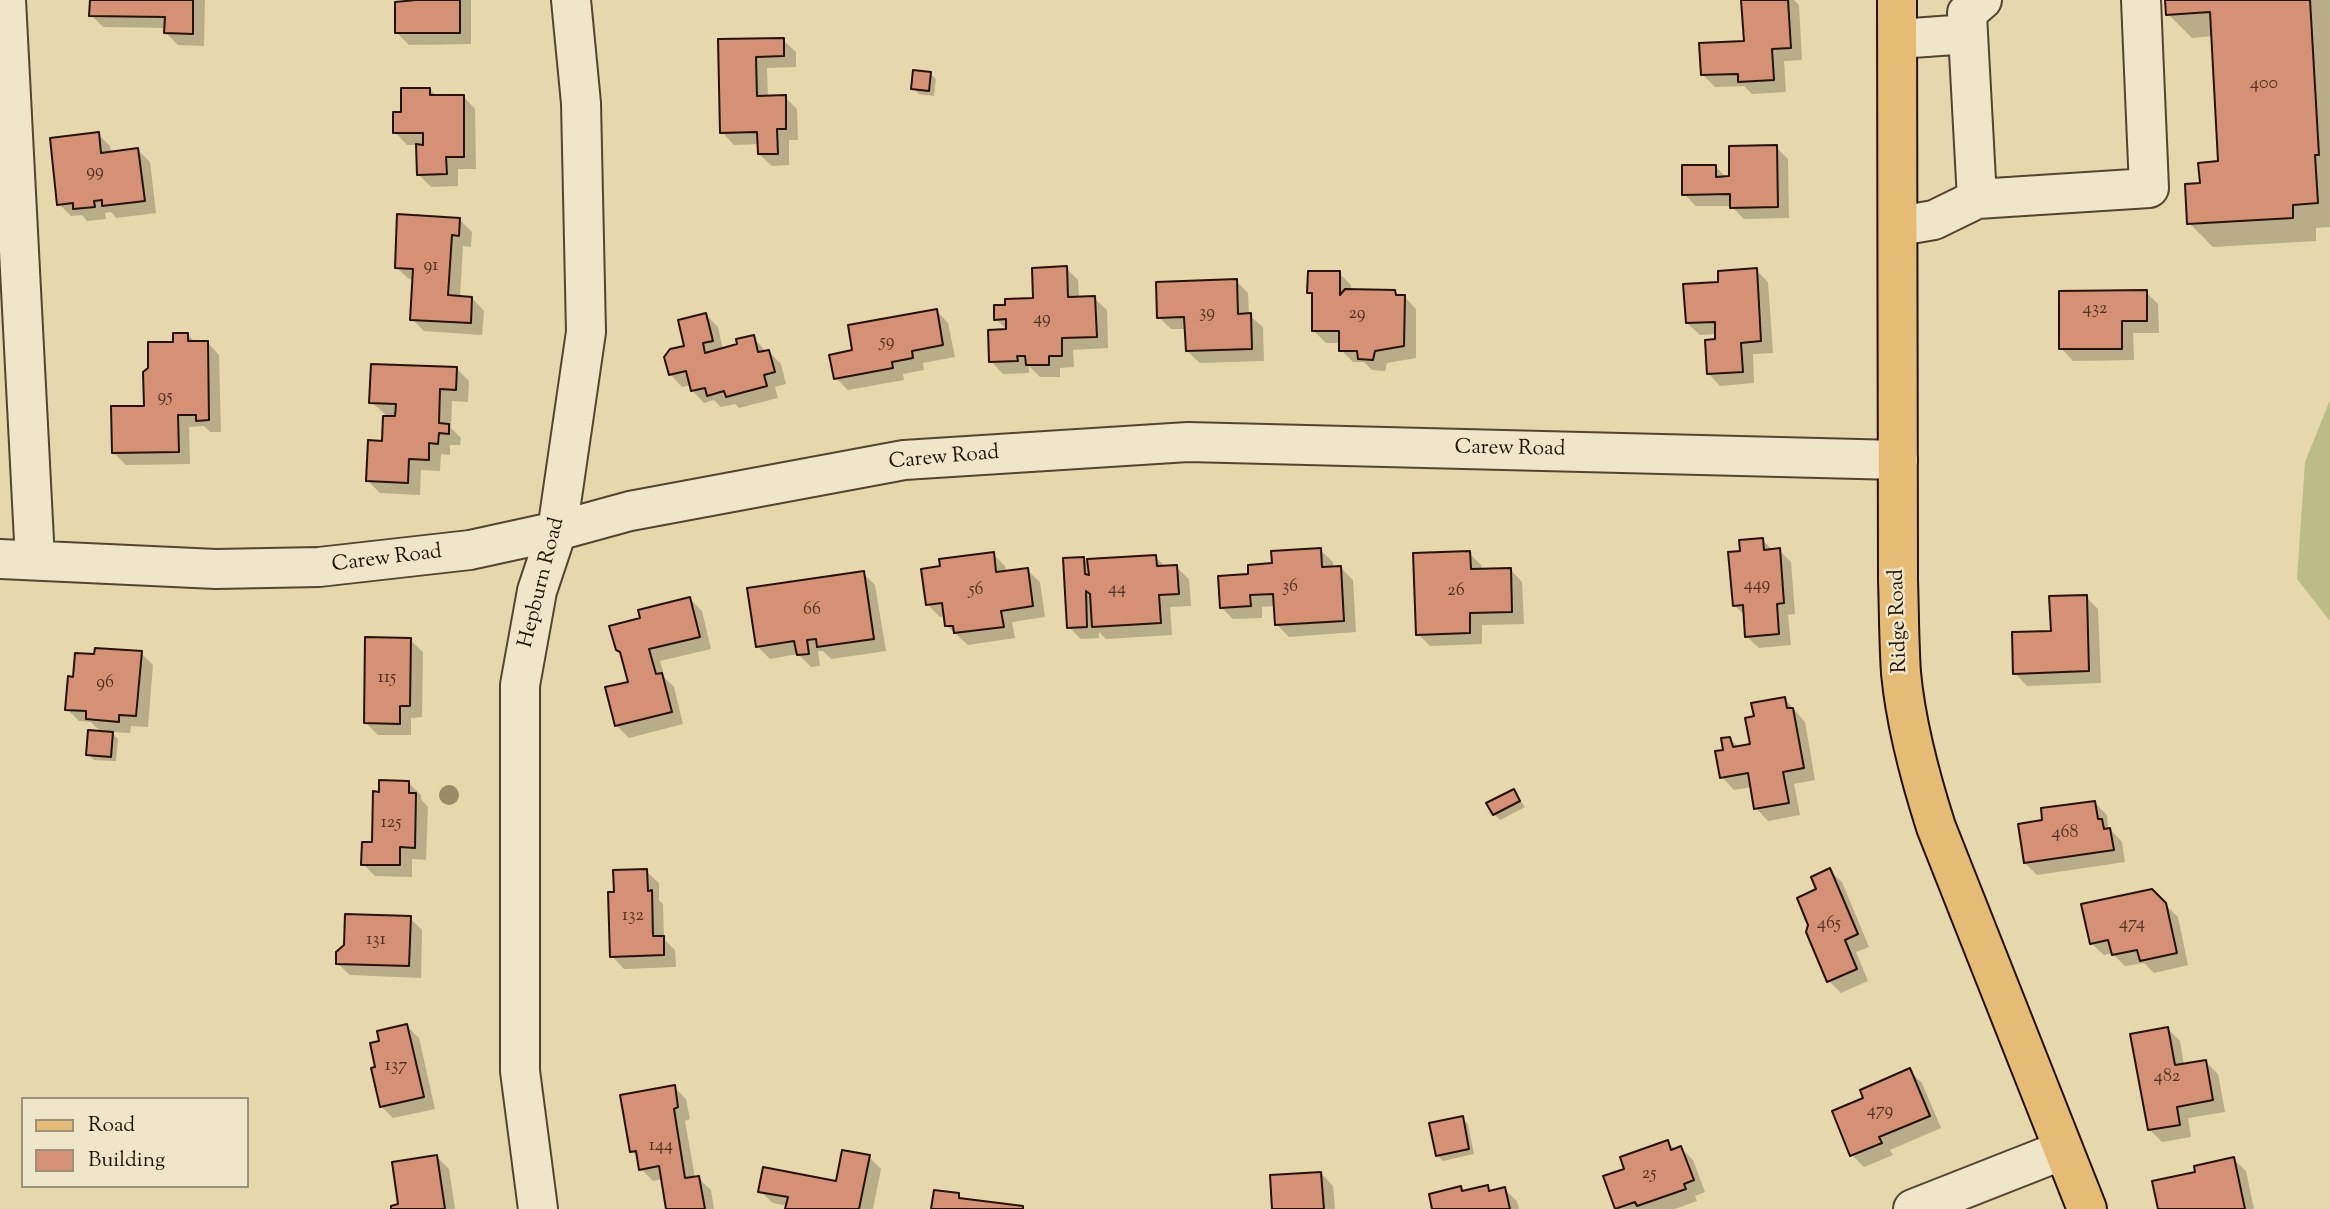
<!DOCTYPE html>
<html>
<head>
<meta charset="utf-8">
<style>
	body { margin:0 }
	#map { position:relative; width:2330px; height:1209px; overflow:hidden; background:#e7d7ac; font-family:"Sorts Mill Goudy",serif }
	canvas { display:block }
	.legend { position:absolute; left:21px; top:1097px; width:228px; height:91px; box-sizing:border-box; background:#efe5c9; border:2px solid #9e917b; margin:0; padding:9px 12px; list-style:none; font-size:21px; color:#251206 }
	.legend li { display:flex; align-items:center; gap:14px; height:35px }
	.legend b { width:35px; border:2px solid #9e917b }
</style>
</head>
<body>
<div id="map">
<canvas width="2330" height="1209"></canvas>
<ul class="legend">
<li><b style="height:9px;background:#e4bc76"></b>Road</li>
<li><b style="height:19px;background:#d59175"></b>Building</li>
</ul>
</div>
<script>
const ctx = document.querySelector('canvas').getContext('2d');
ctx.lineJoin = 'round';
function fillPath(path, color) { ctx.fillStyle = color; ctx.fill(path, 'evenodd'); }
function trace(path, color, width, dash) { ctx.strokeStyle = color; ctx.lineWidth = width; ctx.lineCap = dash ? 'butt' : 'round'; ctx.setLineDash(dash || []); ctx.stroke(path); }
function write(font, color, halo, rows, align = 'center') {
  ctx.font = font + ' "Sorts Mill Goudy",serif'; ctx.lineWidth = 5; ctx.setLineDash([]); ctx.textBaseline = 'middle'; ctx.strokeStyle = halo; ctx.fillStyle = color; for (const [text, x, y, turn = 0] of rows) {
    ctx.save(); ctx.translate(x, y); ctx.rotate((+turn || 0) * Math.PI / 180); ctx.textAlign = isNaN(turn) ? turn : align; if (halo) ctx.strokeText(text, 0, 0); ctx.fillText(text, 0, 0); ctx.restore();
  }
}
fillPath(new Path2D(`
	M2330,400V621L2297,579L2305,462Z`), '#bcbd85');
fillPath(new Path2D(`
	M91,0H205L204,46L178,45L166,33V28L103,27L91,15Z
	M418,0H471V44L409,45L397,33Z
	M1743,0H1794L1799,5L1802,60L1784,61L1786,92L1752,94L1744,86L1715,87L1703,75L1746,43Z
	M2167,0H2330V227L2316,228V241L2213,247L2189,223L2201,185L2220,163L2213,36L2192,38L2168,14Z
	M783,40L796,52V67L767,68L768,97H785L797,109L798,140H789V165L772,166L759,154V144L734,145L722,132L720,41Z
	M930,74L936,79L934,96L919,94L913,88Z
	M430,89L437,97L463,96L475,109L476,169H458V186L431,187L418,174V145H407L395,132L403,114Z
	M98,134L110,146L111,153L138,150L150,162L156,213L116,218L111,212L105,213L106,219L87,221L82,215L71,216L59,204Z
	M1776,147L1788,159L1789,218L1744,219L1731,206H1696L1684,194L1715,166L1727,178Z
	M459,219L472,232L471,247L463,246L460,298H472L484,311L482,335L424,331L412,319L414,280L409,279L396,267Z
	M1066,268L1078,280L1079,298H1094L1107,310L1108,348L1073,350L1074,367L1060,368V377H1040L1029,366V373L1003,374L991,361L1008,331L996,319L1007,307L1035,300Z
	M1756,270L1768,282L1773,353L1753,354L1754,383L1720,386L1708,373L1717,341V334L1700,335L1687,323L1720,284Z
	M1339,273L1351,285V291L1394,292L1399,296H1404L1416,309V358L1387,363L1385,371L1372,370L1364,362H1353L1341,350V343H1326L1314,331L1313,297L1309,292Z
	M1236,281L1248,293L1249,315L1263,327L1264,361L1200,363L1187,351V329H1171L1159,317Z
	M2146,292L2158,304L2159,333H2133L2134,360L2073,361L2061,348Z
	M936,310L948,323L955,357L923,363L924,370L903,374L904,380L848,390L836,378L854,352Z
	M706,315L718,327L723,350L740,345L753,337L766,352H769L781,364L786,384L775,387L778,398L739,408L735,404L721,407L714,400L704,403L692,390L691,385L682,387L670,374Z
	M187,334L196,343L207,342L219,355L221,432H210L204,426L189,427L190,464L126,465L114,453L146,407L175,344Z
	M457,369L469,381L468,402L452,401L451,428L461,438L460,445H450V455L441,454L440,471L421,470L420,495L380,493L368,481L384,442L385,414L371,402Z
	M1763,540L1773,551L1779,550L1791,562L1795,614L1788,615L1791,645L1759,648L1746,636L1745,616L1734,605L1741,553Z
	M1320,550L1333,562V569L1341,568L1353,580L1356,632L1289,637L1276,624L1275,606L1262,607V618L1233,619L1221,607L1250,575Z
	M1469,553L1481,565L1482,570L1510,569L1522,582L1524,624L1482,625V644L1430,646L1418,634Z
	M993,554L1005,566L1006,572L1027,570L1040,582L1045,617L1012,622L1015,638L968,645L947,626L946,616L940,617L928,605L942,568Z
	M1155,557L1166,567H1176L1189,579L1191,606L1170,607L1172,635L1106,639L1099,632V638L1081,639L1069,627L1083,559L1089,565Z
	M863,573L875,585L886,651L831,659L823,651H818L820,666L811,667L798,654L770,659L757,646Z
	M2086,597L2098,609L2101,683L2027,686L2015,673Z
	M690,599L702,611L711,649L660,661L665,678L674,687L683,724L629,738L617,726L608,689L630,683L623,654L642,619Z
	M410,640L423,652L422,717L411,718V735H378L366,723Z
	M141,653L153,665L148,727L131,726L130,733L111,732L118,739L116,761L94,760L88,754L101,732L91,722L79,721L67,709L74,678Z
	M1785,699L1805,722L1815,780L1794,784L1800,815L1768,821L1756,808L1752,787L1734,790L1722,777L1725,751L1730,739L1739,748L1752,745L1756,717Z
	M409,783L421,795V799L428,807L426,860L412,859V877L375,876L363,864L374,844L380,794Z
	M1514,791L1525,807L1500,820L1494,814Z
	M2095,803L2107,815L2108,827L2122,842L2125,862L2037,875L2025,863L2044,822Z
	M1829,870L1842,882L1869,947L1856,952L1868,981L1841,993L1829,981L1818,890Z
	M646,871L659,883V900L663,904L664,939L675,950L676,967L624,969L612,956L616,893Z
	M2151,891L2178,917L2188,965L2154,973L2144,963L2125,966L2112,953L2104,955L2091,943Z
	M410,918L422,930L421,978L350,975L337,963L346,946Z
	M407,1026L419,1038L435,1109L393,1118L381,1106L377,1068L381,1042Z
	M2168,1029L2180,1041L2184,1065L2205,1061L2218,1074L2225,1112L2188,1118L2191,1137L2162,1142L2150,1130Z
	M1909,1070L1922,1083L1941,1128L1890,1150L1893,1155L1864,1167L1852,1155L1865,1099Z
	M674,1087L686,1099L690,1119L685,1121L695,1178H698L711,1190L714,1209H668L663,1179L653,1181L641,1169L639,1158L631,1151Z
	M1462,1118L1468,1124L1474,1154L1443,1161L1437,1155Z
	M1667,1142L1676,1150L1681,1148L1693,1160L1705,1192L1695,1196L1697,1201L1675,1209H1617L1626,1170Z
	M437,1157L449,1169L455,1209H393L400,1206Z
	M869,1157L881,1169L873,1209H787L788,1206L773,1203L760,1191L838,1183Z
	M2233,1159L2246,1171L2254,1209H2159L2197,1173Z
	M1321,1173L1333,1186L1335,1209H1274Z
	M1487,1187L1493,1192L1504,1189L1517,1201L1519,1209H1434L1460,1188L1464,1192Z`), '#0003');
const building = new Path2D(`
	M90,0H193V34L164,33L165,17L89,16Z
	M416,0H460V33H395V2Z
	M1741,0H1788L1791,48L1772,49L1774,80L1738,82V74L1701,75L1699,43L1744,41Z
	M2165,0H2310L2319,155H2315L2318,203L2293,205V218L2187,224L2185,184L2200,183L2198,163L2218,161L2210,12L2166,15Z
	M784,38V56L756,57L757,96L786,95V129H777L778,154H758L757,132L720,133L718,39Z
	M913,70L931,72L929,91L911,89Z
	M401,88H430V95H464V157H446L447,174L417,175L416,144L423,145V133H393V112H401Z
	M99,132L101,153L138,148L145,201L102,206V200L94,201L95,207L73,209V203L57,205L50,138Z
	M1777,145L1778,207L1730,208V194L1682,195V165H1716V177L1729,176V146Z
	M397,214L460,218L459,236L452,235L448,295L472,297L471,323L410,320L413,269L395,268Z
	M1067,266L1068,297L1095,296L1097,337L1062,338V356H1049V365H1026L1025,356H1017L1018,361L989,362L988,330L1006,329V319L994,320V305H1005V299L1033,298L1032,268Z
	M1757,268L1761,341L1741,343L1743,372L1707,374L1705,340L1715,339V322L1686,323L1683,284L1718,282V271Z
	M1308,271H1340V295L1345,289L1395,290L1396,295H1405L1404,346L1375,351L1373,360L1358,359L1357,351H1339V331H1312V293H1307Z
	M1237,279L1238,314L1251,313L1252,349L1186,351L1184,317L1157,318L1156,282Z
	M2147,290V321H2122V349H2059V291Z
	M937,309L943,345L912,351L913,358L892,362L893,368L834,379L829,355L852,350L848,325Z
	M706,313L713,341L703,343L705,353L737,344L736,339L754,335L758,352L769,350L775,372L764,375L767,386L726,397L724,391L707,396L705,388L691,391L686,371L669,375L664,357L670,349L684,346L678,320Z
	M173,333H188V341H208L209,420L196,421V415H178L179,452L112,453L111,406H144L143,372L148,368V342H173Z
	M371,364L457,367L456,390L440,389L439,423L449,424V434L439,433L438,444L429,443V460L409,459L408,483L366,481L368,440L382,441L383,416H395L396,404L369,403Z
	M1763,538L1764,550L1780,548L1784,603L1777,604L1779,634L1745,637L1743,605L1733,606L1728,552L1740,551L1739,540Z
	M1321,548L1322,567L1341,566L1344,621L1275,625L1273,594L1250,595L1251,606L1220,608L1218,576L1248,574V565L1272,563L1271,551Z
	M1470,551L1471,569L1511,568L1512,612L1470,613V633L1416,635L1413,553Z
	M994,552L996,572L1028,568L1033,606L1001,611L1004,627L954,633L953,626H945L942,603L926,605L921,569L940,566L939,559Z
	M1156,555L1157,566L1177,565L1179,594L1159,595L1161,623L1092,627L1090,594L1086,591L1087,627L1067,628L1063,558L1084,557L1085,574L1089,575L1087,559Z
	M864,571L874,639L817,647L816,639L807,640L809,654L797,655L794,641L756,647L747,588Z
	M2087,595L2089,671L2013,674L2012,632L2051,631L2049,596Z
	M690,597L700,637L649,649L656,674L662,673L672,712L615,726L605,687L628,682L620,652L616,650L609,626L640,618L638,610Z
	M365,637L411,638L410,706H400V724L364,723Z
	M95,648L142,651L136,716L119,715V722L86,719V711L65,710L68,676L73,677L75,653L94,654Z
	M1785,697L1787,708H1793L1804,768L1783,772L1789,803L1754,809L1748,773L1720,778L1715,751L1723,750L1721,738L1730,737L1733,747L1750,744L1745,718L1754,716L1751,703Z
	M88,730L113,732L111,757L86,755Z
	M379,780L409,781V793H416L415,848L400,847V865H361L362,842H372L373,791L379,792Z
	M1514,789L1520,801L1493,815L1486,803Z
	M2095,801L2098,819H2102L2104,829L2110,828L2114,850L2024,863L2018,824L2042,820L2041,808Z
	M1830,868L1858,934L1845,940L1857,969L1827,982L1806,932L1808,925L1797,898L1816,889L1811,877Z
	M647,869L648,891L652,890L653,936H664V955L610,957L608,892H614L613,870Z
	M2152,889L2166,903L2177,953L2140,961L2137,950L2112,955L2108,940L2090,944L2081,904Z
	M345,914L411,916L409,966L336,964V952L344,945Z
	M407,1024L424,1097L380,1107L371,1068L375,1067L370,1043L379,1041L377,1031Z
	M2168,1027L2175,1065L2206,1060L2213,1100L2177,1107L2180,1125L2148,1130L2130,1034Z
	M1910,1068L1930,1116L1879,1137L1882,1143L1850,1156L1832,1111L1863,1098L1860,1090Z
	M675,1085L678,1107L674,1109L685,1178L699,1176L705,1209H666L659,1166L639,1170L636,1151L630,1152L620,1095Z
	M1463,1116L1469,1149L1436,1156L1429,1123Z
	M1668,1140L1671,1150L1681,1146L1694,1180L1684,1184L1686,1189L1637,1206L1635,1202L1615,1209L1603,1176L1624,1169L1620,1157Z
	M842,1150L870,1155L859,1209H785L788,1197L758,1192L763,1167L836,1181Z
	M437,1155L445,1209H391V1206L398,1204L392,1162Z
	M2234,1157L2245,1209H2158L2152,1181L2195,1172L2194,1166Z
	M1321,1172L1324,1209H1272L1270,1175Z
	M1488,1185L1489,1191L1505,1187L1510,1209H1432L1429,1194L1461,1186L1462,1191Z
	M934,1190L959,1193V1198L1023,1206V1209H931Z`);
fillPath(building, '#d59175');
trace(building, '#251206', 2);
const minor = new Path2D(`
	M6,0L35,560
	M1968,34L1977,199
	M1898,39L1968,34L1967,13L1982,0
	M1899,226L1934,220L1977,199L2149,188L2141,0
	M0,559L216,569L319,567L470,550L557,531L630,511L904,460L1188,442L1898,460
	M538,1209L520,1071V685L537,591L557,531L586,332L581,103L571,0
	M1913,1209L2063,1150`);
const major = new Path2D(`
	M1897,0L1898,580C1899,611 1899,642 1901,673C1906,726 1920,777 1936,827L2087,1209`);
trace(minor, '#564330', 42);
trace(major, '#251206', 42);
trace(minor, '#efe5c9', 38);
trace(major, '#e4bc76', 38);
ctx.fillStyle = '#998c69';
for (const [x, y] of [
	[449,795]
]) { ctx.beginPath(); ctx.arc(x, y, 10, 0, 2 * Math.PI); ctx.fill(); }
write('18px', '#513222', null, [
	["400",2264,85],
	["99",95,173],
	["91",431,267],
	["432",2095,310],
	["39",1207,314],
	["29",1357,315],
	["49",1042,320],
	["59",887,343],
	["95",165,398],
	["449",1757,586],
	["36",1290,588],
	["44",1117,590],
	["56",976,591],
	["26",1456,592],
	["66",812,611],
	["115",387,679],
	["96",105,684],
	["125",391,824],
	["468",2065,834],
	["132",633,917],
	["465",1829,925],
	["474",2132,925],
	["131",376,941],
	["137",396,1067],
	["482",2167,1078],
	["479",1880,1112],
	["144",661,1147],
	["25",1649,1175]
]);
write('21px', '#251206', '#efe5c9', [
	["Carew Road",1510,450,1],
	["Carew Road",944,459,-5],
	["Carew Road",387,560,-7],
	["Hepburn Road",543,583,-76],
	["Ridge Road",1900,621,-92]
]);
</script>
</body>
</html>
